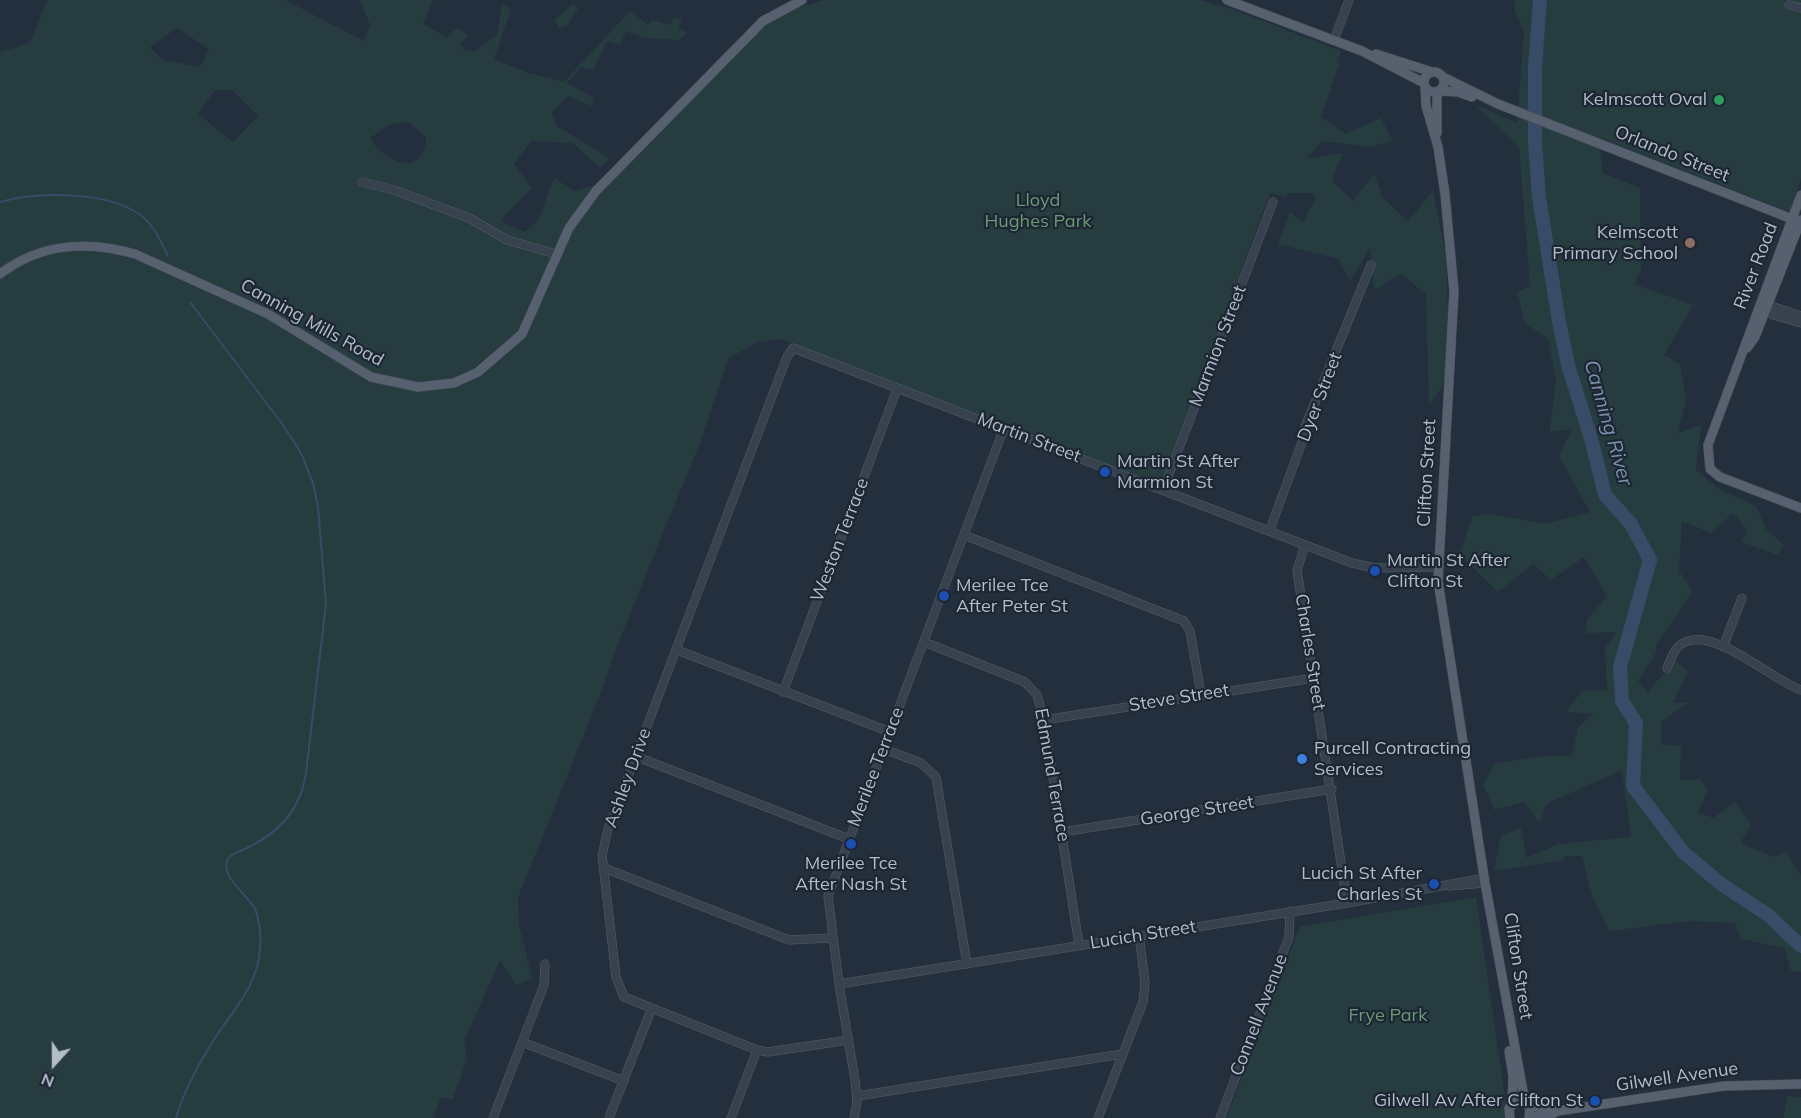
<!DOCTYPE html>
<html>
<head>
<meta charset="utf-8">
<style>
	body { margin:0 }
	#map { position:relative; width:1801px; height:1118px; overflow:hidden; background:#242f3e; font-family:Mulish,sans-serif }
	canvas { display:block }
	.north { position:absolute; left:24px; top:1034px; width:60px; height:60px; -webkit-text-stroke:4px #1d2633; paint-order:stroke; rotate:201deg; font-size:16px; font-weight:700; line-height:24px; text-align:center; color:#b4bcc9 }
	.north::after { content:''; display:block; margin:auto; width:21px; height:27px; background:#b4bcc9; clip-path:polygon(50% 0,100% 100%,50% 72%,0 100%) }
</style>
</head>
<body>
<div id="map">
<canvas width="1801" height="1118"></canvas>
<div class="north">N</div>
</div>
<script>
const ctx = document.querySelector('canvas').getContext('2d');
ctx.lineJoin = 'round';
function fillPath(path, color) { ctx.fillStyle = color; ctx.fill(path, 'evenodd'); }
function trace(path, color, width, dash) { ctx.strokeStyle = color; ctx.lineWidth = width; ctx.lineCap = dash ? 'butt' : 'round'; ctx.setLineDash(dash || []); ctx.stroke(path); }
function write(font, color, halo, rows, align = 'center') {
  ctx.font = font + ' Mulish,sans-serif'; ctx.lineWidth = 4.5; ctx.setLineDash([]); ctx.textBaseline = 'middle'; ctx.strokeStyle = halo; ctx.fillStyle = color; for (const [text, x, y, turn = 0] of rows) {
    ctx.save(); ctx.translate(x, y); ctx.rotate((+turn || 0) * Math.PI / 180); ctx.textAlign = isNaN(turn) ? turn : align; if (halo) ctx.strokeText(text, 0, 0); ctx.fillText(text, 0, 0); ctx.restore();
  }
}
fillPath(new Path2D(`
	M47,0H285L364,41L370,25L360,0H433L423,24L446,37L457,28L468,35L460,45L465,50L474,52L497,35L502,3L511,9L494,59L529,73L564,82L630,11L648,25L652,20L670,25L674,18L682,20L678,28L687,32L679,40L644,38L626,31L620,45L607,41L593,70L581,67L567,83L594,98L591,106L568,96L552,113L557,126L609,158L600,168L573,143L531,141L514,164L532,188L502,219L505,224L525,232L538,220L554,178L575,191L612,179L760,28L779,15L780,17L794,9L824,0H1200L1235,10L1341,51L1337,62L1339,65L1321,117L1346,134L1381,118L1393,141L1370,147L1322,141L1307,159L1343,153L1332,181L1353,201L1374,174L1383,198L1408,221L1433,191L1446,255L1450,377L1429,404L1426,294L1401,274L1374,290L1370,248L1350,281L1339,259L1278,244L1290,212L1303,223L1315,199L1313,193H1288L1286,198L1270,193L1165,475L1159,480H1150L960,408L928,398L782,339L757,342L728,359L700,443L617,646L599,698L518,897L519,924L532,979L516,985L500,961L464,1041L467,1059L453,1099L441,1097L433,1118H0V52L30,43ZM177,28L209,49L200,67L163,60L150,47ZM215,90H232L258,116L233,142L198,114ZM408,122L426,137C425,181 381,160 370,138L390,124Z
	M1515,0H1801V179L1790,212L1598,137L1603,173L1640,188L1641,271L1634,284L1693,305L1664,355L1680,364L1686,399L1678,433L1701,425L1696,470L1719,489L1756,506L1766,529L1784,545L1778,555L1741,542L1748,531L1733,513L1711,533L1682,521L1679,571L1693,591L1656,645L1657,651L1638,681L1648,692L1675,660L1688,672L1673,703L1689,702L1661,722V744L1681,746L1680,780L1700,779L1708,790L1698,812L1713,818L1735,802L1751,825L1740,843L1774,857L1786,852L1801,875V972L1791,971L1785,948L1740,939L1735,923L1689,921L1609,931L1592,896L1582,856H1564L1563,860L1494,871L1501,836L1521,828L1526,858L1558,844L1631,837L1622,770L1548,803L1539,823L1525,802L1494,810L1483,784L1494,764L1536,757L1572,755L1578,727L1593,714L1566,712L1582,691L1607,690L1605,648L1617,632L1586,633L1587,619L1607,597L1584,557L1551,580L1533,564L1498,592L1459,554L1473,516L1492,514L1545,524L1590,512L1559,456L1572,429L1550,432L1556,379L1548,339L1525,323L1517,292L1530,286L1519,147L1474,104L1517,123L1524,31L1515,12Z
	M573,3L578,9L567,26L559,28L555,20Z
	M1476,897L1508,1118H1226L1300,927Z
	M1788,1096L1801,1097V1118H1783Z`), '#263c3f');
trace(new Path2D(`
	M0,202C38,191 111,191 143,217C155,227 161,242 168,256
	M176,1118C184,1091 198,1065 213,1041C232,1011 258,986 260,949C261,936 260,921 255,909C248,895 219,876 228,859C232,852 241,852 247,848C279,833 301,808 306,773L326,604L318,507L313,483L301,453L283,425L190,302`), '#394c67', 2);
trace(new Path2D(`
	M1540,0L1535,68V142L1539,197L1559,322L1568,365L1592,442L1605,495L1631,524L1650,560L1620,667L1622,701L1636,723L1633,786L1683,852L1721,884L1768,915L1801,946`), '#394c67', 14);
const minor = new Path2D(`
	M1789,5L1801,8
	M1334,40L1349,0
	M362,182L394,190L469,218L507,240L556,254
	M1765,304L1801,316
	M1762,306L1773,315L1801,323
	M1163,490L1273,202
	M1270,529L1304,437L1305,427L1371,265
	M964,535L1184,621L1190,631L1201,694
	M1305,545L1297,570L1347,903
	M924,642L1025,682L1037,695L1044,720L1079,945
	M1723,647L1742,598
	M677,650L890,732
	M1667,668C1670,661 1674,649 1680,645C1711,622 1772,681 1801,690
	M783,692L897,389
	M1044,720L1314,678
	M884,749L921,763L936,777L967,964
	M635,756L849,839
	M1062,832L1332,789
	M604,868L789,940L832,938
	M1449,886L1485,883
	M839,984L1347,903L1485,878
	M849,1040L768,1052L757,1050L624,997L616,977L602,855L608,829L787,357L793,348L1352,563L1375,568L1438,567
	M522,1042L624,1081
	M857,1096L1122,1054
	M493,1118L544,985L545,964
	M609,1118L651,1010
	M731,1118L757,1050
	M854,1118L857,1102L855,1080L839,984L828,896L1004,428
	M1098,1118L1143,1002L1145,983L1139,935
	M1220,1118L1289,937L1290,911`);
const major = new Path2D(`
	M1227,0L1362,51L1424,83
	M1376,54L1432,72
	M1424 82a10 10 0 1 1 20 0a10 10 0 1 1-20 0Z
	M1443,77L1498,104L1800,222
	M1425,87L1426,106L1438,147L1445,194L1454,291L1438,581L1485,883L1525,1102
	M1440,91L1458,92L1472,97
	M1437,92V133
	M1801,195L1708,445L1710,469L1720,477L1801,508
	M0,274C41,243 86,240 135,254L268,314L371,377L418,387L454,383L478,372L522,334L569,228L596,191L763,21L802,0
	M1747,348L1755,337L1801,220
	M1509,1051L1513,1076L1512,1103
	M1528,1105L1558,1111L1724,1086L1801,1084
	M1529,1117L1550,1115L1558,1111
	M1510,1118L1509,1108L1519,1100L1525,1102L1530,1108L1529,1118`);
trace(minor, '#565f6c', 9);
trace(major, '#414a57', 10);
trace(minor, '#38414e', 8);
trace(major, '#56606e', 9);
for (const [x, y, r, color] of [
	[1719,100,6,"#2e9e5b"],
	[1690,243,6,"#8d6e63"],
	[1105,472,6,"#1a4fb4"],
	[1375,571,6,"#1a4fb4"],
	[944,596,6,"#1a4fb4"],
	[1302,759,6,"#3f7fe0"],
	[851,844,6,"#1a4fb4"],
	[1434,884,6,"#1a4fb4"],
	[1595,1101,6,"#1a4fb4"]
]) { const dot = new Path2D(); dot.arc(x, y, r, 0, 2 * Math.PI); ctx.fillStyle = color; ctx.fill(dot); trace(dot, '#1d2633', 2); }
write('18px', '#b4bcc9', '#1d2633', [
	["Kelmscott Oval",1707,100],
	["Kelmscott",1678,233],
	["Primary School",1678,254],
	["Martin St After",1117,462,"left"],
	["Marmion St",1117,483,"left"],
	["Martin St After",1387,561,"left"],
	["Clifton St",1387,582,"left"],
	["Merilee Tce",956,586,"left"],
	["After Peter St",956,607,"left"],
	["Purcell Contracting",1314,749,"left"],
	["Services",1314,770,"left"],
	["Merilee Tce",851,864,"center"],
	["After Nash St",851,885,"center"],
	["Lucich St After",1422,874],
	["Charles St",1422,895],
	["Gilwell Av After Clifton St",1583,1101]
], 'right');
write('18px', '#b4bcc9', '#1d2633', [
	["Orlando Street",1672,154,22],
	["River Road",1756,266,-69],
	["Canning Mills Road",312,323,29],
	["Marmion Street",1218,346,-69],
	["Dyer Street",1320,397,-69],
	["Martin Street",1029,438,21],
	["Clifton Street",1427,473,-87],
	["Weston Terrace",840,540,-69],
	["Charles Street",1310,652,81],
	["Steve Street",1179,698,-9],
	["Merilee Terrace",876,767,-69],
	["Edmund Terrace",1052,775,80],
	["Ashley Drive",628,778,-70],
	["George Street",1197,811,-9],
	["Lucich Street",1143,935,-9],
	["Clifton Street",1518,966,81],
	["Connell Avenue",1259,1015,-69],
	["Gilwell Avenue",1677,1077,-8]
]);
write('18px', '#6b9a76', '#1d2633', [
	["Lloyd",1038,201],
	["Hughes Park",1038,222],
	["Frye Park",1388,1016]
]);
write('italic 20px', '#7c92b1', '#1d2633', [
	["Canning River",1608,423,74]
]);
</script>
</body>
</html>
